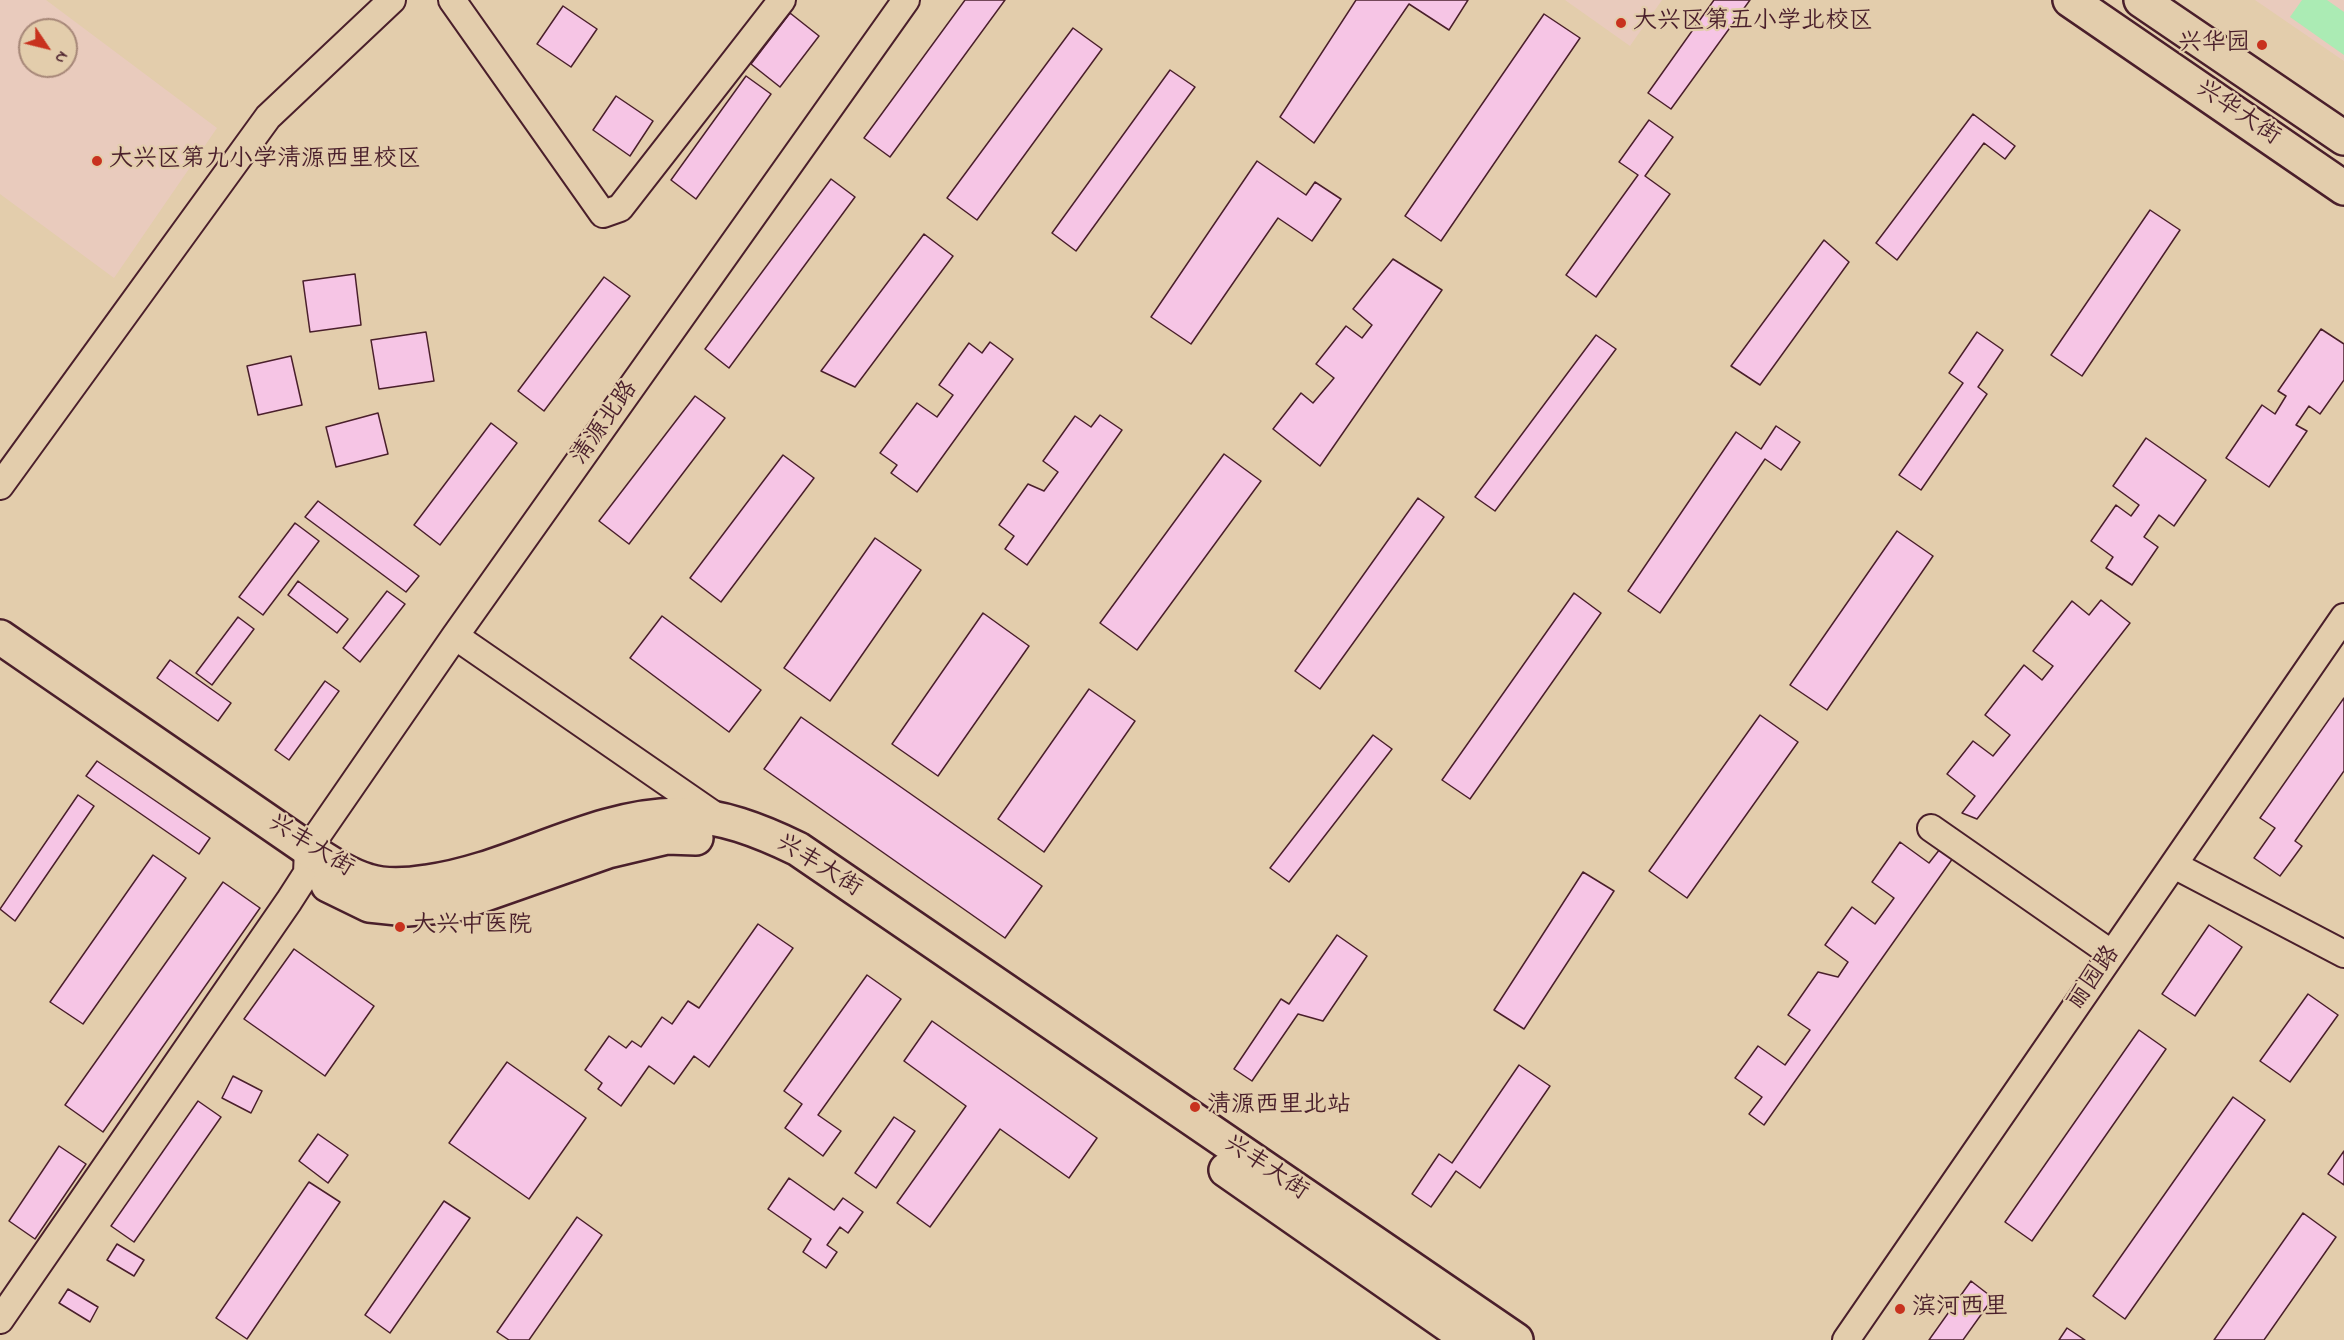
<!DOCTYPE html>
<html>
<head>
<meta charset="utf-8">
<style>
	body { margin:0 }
	#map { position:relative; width:2344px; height:1340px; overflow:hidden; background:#e3cdac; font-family:"Indie Flower",sans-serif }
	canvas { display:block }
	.north { position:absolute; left:18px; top:18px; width:60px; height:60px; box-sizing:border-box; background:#e3cdac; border:2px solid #a68778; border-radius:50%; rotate:125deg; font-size:16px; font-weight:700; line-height:24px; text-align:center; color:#4a1f2b }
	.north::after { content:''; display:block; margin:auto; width:21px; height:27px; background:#c8321e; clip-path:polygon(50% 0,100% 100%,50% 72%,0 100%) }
</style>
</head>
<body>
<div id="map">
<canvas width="2344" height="1340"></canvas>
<div class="north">N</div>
</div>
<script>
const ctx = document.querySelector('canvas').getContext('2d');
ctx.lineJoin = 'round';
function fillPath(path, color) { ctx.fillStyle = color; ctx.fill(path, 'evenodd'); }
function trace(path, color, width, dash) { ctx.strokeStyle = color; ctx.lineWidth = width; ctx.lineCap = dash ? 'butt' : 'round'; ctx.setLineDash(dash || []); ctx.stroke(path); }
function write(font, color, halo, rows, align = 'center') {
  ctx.font = font + ' "Indie Flower","LXGW WenKai TC",sans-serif'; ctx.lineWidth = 4.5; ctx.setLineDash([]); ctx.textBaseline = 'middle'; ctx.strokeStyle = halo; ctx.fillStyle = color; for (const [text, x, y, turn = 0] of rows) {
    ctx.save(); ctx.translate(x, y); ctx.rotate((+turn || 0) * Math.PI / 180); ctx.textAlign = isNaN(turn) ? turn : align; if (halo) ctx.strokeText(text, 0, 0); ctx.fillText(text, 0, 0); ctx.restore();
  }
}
fillPath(new Path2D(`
	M0,0H46L217,128L114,278L0,194ZM30,30H66V66H30Z
	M1565,0H1662L1630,46Z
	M2255,0H2344V61Z`), '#e9cbbd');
fillPath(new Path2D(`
	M2302,0H2327L2344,12V55L2290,17Z`), '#abebb4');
const building = new Path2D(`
	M965,0H1005L890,157L864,138Z
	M1356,0H1468L1449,30L1409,4L1314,143L1280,117Z
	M1714,0H1750L1671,109L1648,93Z
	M563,6L597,29L571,67L537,44Z
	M790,13L819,36L780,87L751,64Z
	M1544,14L1580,38L1441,241L1405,216Z
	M1073,28L1102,49L977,220L947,198Z
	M1170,70L1195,87L1076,251L1052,233Z
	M746,76L771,94L696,199L671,180Z
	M616,96L653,121L630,156L593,130Z
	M1973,114L2015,146L2005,159L1984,143L1897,260L1876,243Z
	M1649,120L1673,137L1645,176L1670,194L1596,297L1566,275L1638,175L1619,162Z
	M1257,161L1306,195L1315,182L1341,199L1312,241L1278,218L1191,344L1151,317Z
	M831,179L855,197L729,368L705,349Z
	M2150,210L2180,230L2082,376L2051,355Z
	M924,234L953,256L855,387L821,371Z
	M1824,240L1849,262L1760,385L1731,366Z
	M1393,259L1442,290L1320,466L1273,429L1301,393L1313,403L1334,378L1316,364L1346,326L1362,338L1372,325L1353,309Z
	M355,274L361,325L310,332L303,281Z
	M604,277L630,296L544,411L518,391Z
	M2321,329L2344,344V380L2320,414L2309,406L2296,425L2307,431L2269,487L2226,458L2262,405L2275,414L2286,396L2278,391Z
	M426,332L434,381L379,389L371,340Z
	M1977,332L2003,350L1978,387L1987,394L1921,490L1899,475L1963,383L1949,373Z
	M1596,335L1616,349L1495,511L1475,497Z
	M990,342L1013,359L917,492L891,473L897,465L880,453L917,403L937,417L953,395L939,385L969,343L982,353Z
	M291,356L302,405L258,415L247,366Z
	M695,396L725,418L629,544L599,521Z
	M378,413L388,454L336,467L326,427Z
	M1100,415L1122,430L1027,565L1005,549L1014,536L999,525L1028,484L1044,491L1058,472L1043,461L1075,416L1091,427Z
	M491,423L517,443L440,545L414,525Z
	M1776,426L1800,442L1781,470L1765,459L1660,613L1628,591L1736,432L1761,449Z
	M2146,438L2206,480L2174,526L2159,515L2144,537L2158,547L2132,585L2106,568L2113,557L2091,541L2116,505L2131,516L2139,505L2113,486Z
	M1224,454L1261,481L1137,650L1100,623Z
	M783,455L814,478L721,602L690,578Z
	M1418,498L1444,517L1320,689L1295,671Z
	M318,501L419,576L406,592L305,517Z
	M295,523L319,541L263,615L239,597Z
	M1897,531L1933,556L1827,710L1790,685Z
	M875,538L921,570L830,701L784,668Z
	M298,581L348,619L337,633L288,595Z
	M387,591L405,604L360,662L343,648Z
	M1574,593L1601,613L1470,799L1442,780Z
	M2101,600L2130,623L1977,819L1962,813L1975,796L1947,774L1973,741L1993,756L2010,735L1985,715L2024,665L2042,680L2053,666L2033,651L2072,601L2089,615Z
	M983,613L1029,646L938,776L892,744Z
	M662,616L761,690L729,732L630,658Z
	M238,617L254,629L212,685L196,673Z
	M170,660L231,703L218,721L157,678Z
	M325,681L339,691L289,760L275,750Z
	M1089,689L1135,721L1044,852L998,819Z
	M2344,698V771L2295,841L2302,846L2280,876L2254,858L2275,828L2260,818Z
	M1760,715L1798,742L1687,898L1649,871Z
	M801,717L1042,886L1005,938L764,769Z
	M1373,735L1392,749L1289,882L1270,868Z
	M97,761L210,838L199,854L86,776Z
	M78,795L94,806L15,921L0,909Z
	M1900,842L1929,863L1940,849L1953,858L1764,1125L1749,1114L1762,1097L1735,1078L1758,1046L1785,1065L1810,1030L1788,1015L1818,972L1838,977L1848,962L1825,945L1852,907L1875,924L1894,898L1872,882Z
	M153,855L186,878L83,1024L50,1002Z
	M1583,872L1614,891L1524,1029L1494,1010Z
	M223,882L260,908L103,1132L65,1105Z
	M758,924L793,948L709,1067L694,1056L674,1084L649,1066L621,1106L598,1089L602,1083L585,1070L609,1036L626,1048L632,1041L641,1047L662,1017L672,1024L688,1001L699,1008Z
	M2209,925L2242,947L2195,1016L2162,994Z
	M1337,935L1367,956L1323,1021L1298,1014L1252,1081L1234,1069L1281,999L1289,1004Z
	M294,949L374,1006L325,1076L244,1019Z
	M867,975L901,999L818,1115L841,1131L823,1156L785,1128L802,1104L784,1091Z
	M2308,994L2338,1015L2290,1082L2260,1061Z
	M932,1021L1097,1138L1069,1178L1000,1129L930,1227L897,1203L966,1106L904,1061Z
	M2139,1030L2166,1049L2032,1241L2005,1222Z
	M507,1062L586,1118L529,1199L449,1143Z
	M1519,1065L1550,1086L1480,1188L1456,1171L1431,1207L1412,1194L1439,1154L1452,1163Z
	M233,1076L262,1091L251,1113L222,1098Z
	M2233,1097L2265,1120L2125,1319L2093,1296Z
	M198,1101L221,1117L134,1242L111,1226Z
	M894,1117L915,1131L876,1188L855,1173Z
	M318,1134L348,1155L328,1183L299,1161Z
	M59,1146L86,1164L35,1239L9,1221Z
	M2344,1151V1185L2328,1174Z
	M789,1178L834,1210L843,1198L863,1212L848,1233L840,1227L827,1245L837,1252L826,1268L803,1252L811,1239L768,1209Z
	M309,1182L340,1202L247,1339L216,1318Z
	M444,1201L470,1218L390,1333L365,1315Z
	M2303,1213L2336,1237L2264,1340H2214Z
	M577,1217L602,1235L529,1340H509L497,1332Z
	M117,1244L144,1260L134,1276L107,1260Z
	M1971,1281L1993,1298L1963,1340H1929Z
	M68,1289L98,1307L90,1322L59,1303Z
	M2067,1328L2085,1340H2059Z`);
fillPath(building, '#f6c5e5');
trace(building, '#4a1f2b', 1.5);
const minor = new Path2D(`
	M452,0L603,214L620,208L782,0
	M0,486L268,117L392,0
	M455,636L720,819
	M1931,828L2112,954
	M2174,865L2344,954
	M0,1320L289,901L307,873L308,849L455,636L906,0
	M1846,1340L2344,617`);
const major = new Path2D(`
	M2070,0L2344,188
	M2141,0L2344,138
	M0,637L308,849C327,861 347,875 368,881C387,887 408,885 427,882C511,871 591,816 677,815C719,814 761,831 798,849L1516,1340
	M328,885L369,905L407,909L454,905L608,851L667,837L696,838
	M1226,1170L1470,1340`);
trace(minor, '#4a1f2b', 30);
trace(major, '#4a1f2b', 38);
trace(minor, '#e3cdac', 26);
trace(major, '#e3cdac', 33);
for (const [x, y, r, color] of [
	[1621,23,6,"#c8321e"],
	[2262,45,6,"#c8321e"],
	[97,161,6,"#c8321e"],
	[400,927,6,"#c8321e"],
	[1195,1107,6,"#c8321e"],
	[1900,1309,6,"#c8321e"]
]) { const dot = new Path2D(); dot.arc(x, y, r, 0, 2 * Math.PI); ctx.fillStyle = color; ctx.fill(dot); trace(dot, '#e3cdac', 2); }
write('24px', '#4a1f2b', '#e3cdac', [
	["大兴区第五小学北校区",1633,23],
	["兴华园",2250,45,"right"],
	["大兴区第九小学清源西里校区",109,161],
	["大兴中医院",412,927],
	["清源西里北站",1207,1107],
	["滨河西里",1912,1309]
], 'left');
write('24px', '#4a1f2b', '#e3cdac', [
	["兴华大街",2237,114,34],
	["清源北路",606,424,-55],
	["兴丰大街",310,847,32],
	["兴丰大街",818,867,32],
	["丽园路",2095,979,-55],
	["兴丰大街",1265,1169,34]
]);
</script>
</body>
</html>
